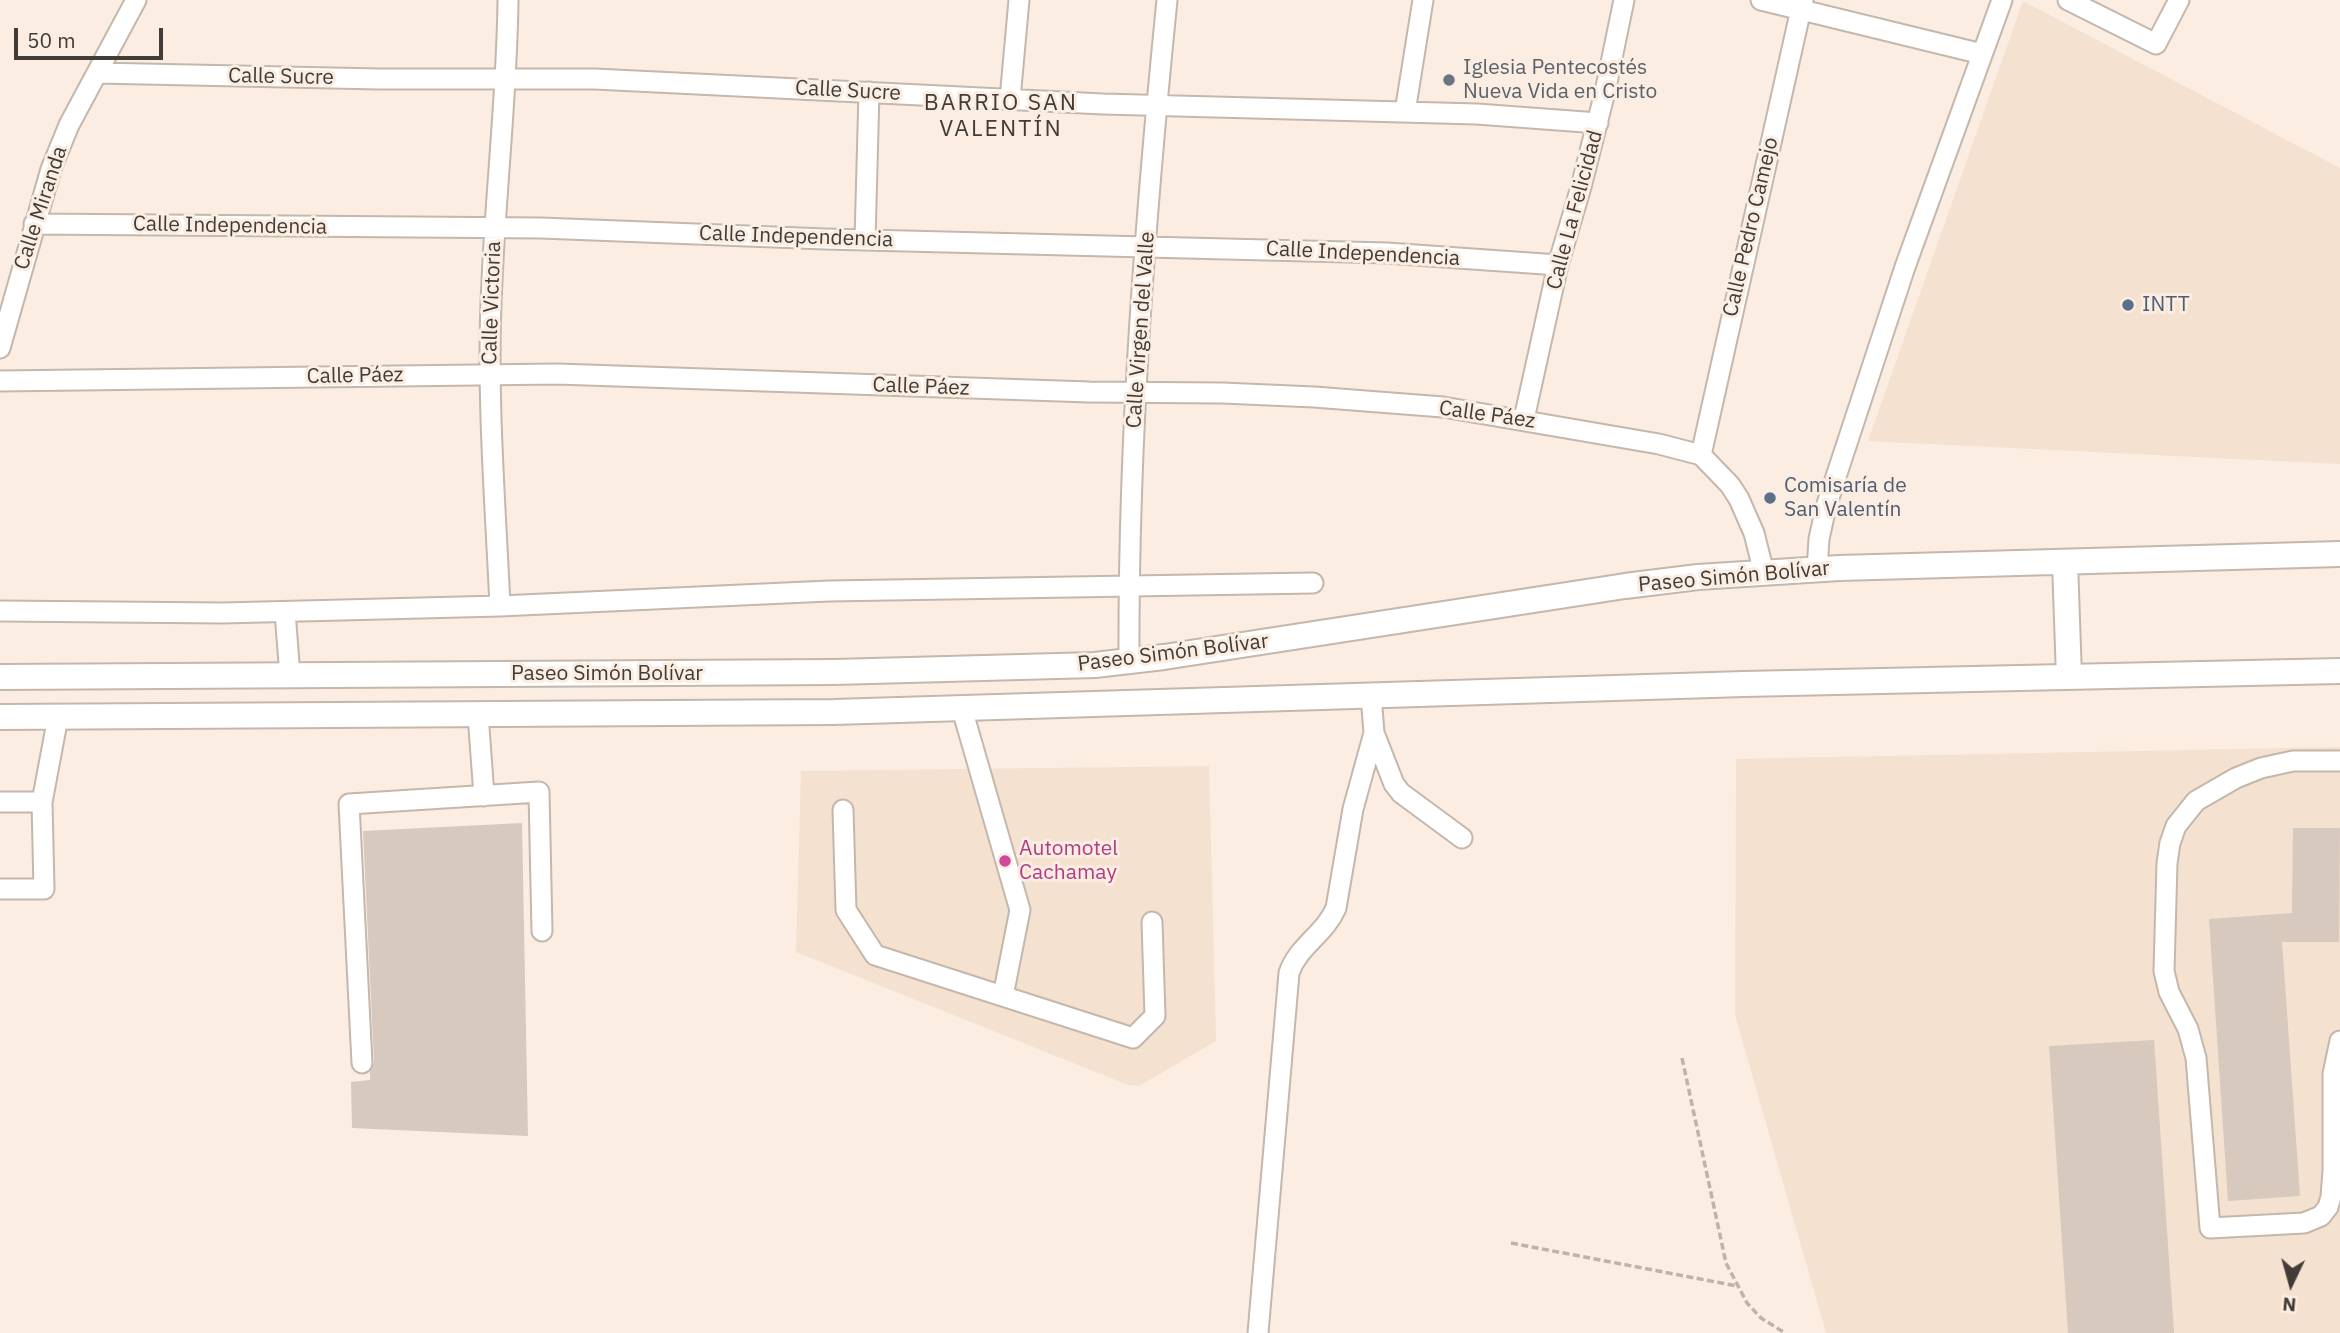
<!DOCTYPE html>
<html>
<head>
<meta charset="utf-8">
<style>
	body { margin:0 }
	#map { position:relative; width:2340px; height:1333px; overflow:hidden; background:#fbede1; font-family:"IBM Plex Sans",sans-serif }
	canvas { display:block }
	.north { position:absolute; left:2256px; top:1249px; width:70px; height:70px; -webkit-text-stroke:5px #fbede1; paint-order:stroke; rotate:185deg; font-size:19px; font-weight:700; line-height:28px; text-align:center; color:#413c37 }
	.north::after { content:''; display:block; margin:auto; width:24px; height:32px; background:#413c37; clip-path:polygon(50% 0,100% 100%,50% 72%,0 100%) }
	.scale { position:absolute; left:14px; top:28px; width:149px; height:32px; box-sizing:border-box; border:4px solid #413c37; border-top:0; padding-left:9px; font-size:21px; line-height:24px; white-space:nowrap; color:#413c37; -webkit-text-stroke:5px #fbede1; paint-order:stroke }
</style>
</head>
<body>
<div id="map">
<canvas width="2340" height="1333"></canvas>
<div class="north">N</div>
<div class="scale">50 m</div>
</div>
<script>
const ctx = document.querySelector('canvas').getContext('2d');
ctx.lineJoin = 'round';
function fillPath(path, color) { ctx.fillStyle = color; ctx.fill(path, 'evenodd'); }
function trace(path, color, width, dash) { ctx.strokeStyle = color; ctx.lineWidth = width; ctx.lineCap = dash ? 'butt' : 'round'; ctx.setLineDash(dash || []); ctx.stroke(path); }
function write(font, color, halo, rows, align = 'center') {
  ctx.font = font + ' "IBM Plex Sans",sans-serif'; ctx.lineWidth = 6; ctx.setLineDash([]); ctx.textBaseline = 'middle'; ctx.strokeStyle = halo; ctx.fillStyle = color; for (const [text, x, y, turn = 0] of rows) {
    ctx.save(); ctx.translate(x, y); ctx.rotate((+turn || 0) * Math.PI / 180); ctx.textAlign = isNaN(turn) ? turn : align; if (halo) ctx.strokeText(text, 0, 0); ctx.fillText(text, 0, 0); ctx.restore();
  }
}
fillPath(new Path2D(`
	M2023,1L2340,168V464L1868,441Z
	M2340,747V1333H1826L1735,1015L1736,759Z
	M1209,766L1216,1041L1139,1086L1128,1085L796,952L801,771Z`), '#f4e1cf');
fillPath(new Path2D(`
	M522,823L528,1136L352,1128L351,1082L370,1080V1072L374,1062L363,831Z
	M2293,828H2340L2339,942H2282L2300,1196L2228,1201L2209,919L2292,913Z
	M2154,1040L2174,1333H2068L2049,1046Z`), '#d7c9bd');
const minor = new Path2D(`
	M1761,0L1982,54
	M2068,0L2156,44L2179,0
	M97,73L379,79H595L1103,104L1477,114L1598,123
	M1010,99L1019,0
	M1405,112L1423,0
	M34,224L541,228L825,239L1387,253L1558,265
	M865,240L869,92
	M0,348L51,169L69,125L136,0
	M0,381L557,374L1089,392L1223,393L1314,397L1443,407L1659,444L1701,455L1730,485L1739,499L1754,533L1764,573
	M1524,419L1558,265L1581,187L1605,92L1624,0
	M1701,455L1803,0
	M1817,570L1819,539L1826,507L1905,267L2002,0
	M500,606C495,498 486,389 492,281C496,187 507,94 508,0
	M0,611L223,613L500,606L829,591L1313,583
	M285,612L290,676
	M1129,661C1128,441 1145,219 1167,0
	M1371,695L1374,733L1394,784L1401,793L1462,838
	M962,709L1020,910L1003,996
	M478,714L484,796
	M2340,761H2293L2261,768L2236,778L2196,801L2176,826L2170,843L2167,863L2164,971L2169,992L2188,1029L2196,1058L2210,1228L2304,1223L2321,1216L2328,1207L2331,1197L2333,1171V1074L2340,1041
	M0,802H42
	M843,810L846,910L875,955L1133,1038L1155,1016L1152,922
	M0,889H44L42,802L58,717
	M362,1063L349,804L539,792L542,931
	M1258,1333L1289,973C1298,946 1325,934 1336,908L1353,809L1374,733`);
const major = new Path2D(`
	M2065,562L2069,677
	M0,677L834,672L1095,665L1164,657L1625,586L1698,577L1839,568L2340,554
	M0,717L834,712L1744,684L2340,671`);
trace(minor, '#c4b7ab', 23);
trace(major, '#c4b7ab', 28);
trace(new Path2D(`
	M1682,1058L1726,1263L1747,1303L1761,1318L1785,1333
	M1511,1243L1737,1286`), '#beb3a9', 3.5, [7, 3.5]);
trace(minor, '#fff', 19);
trace(major, '#fff', 24);
for (const [x, y, r, color] of [
	[1449,80,7,"#6b7280"],
	[2128,305,7,"#5c6f8a"],
	[1770,498,7,"#5c6f8a"],
	[1005,861,7,"#d1479c"]
]) { const dot = new Path2D(); dot.arc(x, y, r, 0, 2 * Math.PI); ctx.fillStyle = color; ctx.fill(dot); trace(dot, '#fbede1', 2.5); }
write('21px', '#5b616d', '#fbede1', [
	["Iglesia Pentecostés",1463,68],
	["Nueva Vida en Cristo",1463,92]
], 'left');
write('21px', '#413c37', '#fbede1', [
	["Calle Sucre",281,77,1],
	["Calle Sucre",848,91,3],
	["Calle Miranda",41,208,-72],
	["Calle La Felicidad",1575,210,-75],
	["Calle Independencia",230,226,1],
	["Calle Pedro Camejo",1751,227,-77],
	["Calle Independencia",796,237,2],
	["Calle Independencia",1363,254,3],
	["Calle Victoria",492,303,-88],
	["Calle Virgen del Valle",1141,330,-86],
	["Calle Páez",355,376,-1],
	["Calle Páez",921,387,2],
	["Calle Páez",1487,415,8],
	["Paseo Simón Bolívar",1734,577,-5],
	["Paseo Simón Bolívar",1173,653,-7],
	["Paseo Simón Bolívar",607,674]
]);
write('21px', '#4e5e75', '#fbede1', [
	["INTT",2142,305],
	["Comisaría de",1784,486],
	["San Valentín",1784,510]
], 'left');
write('21px', '#b23c85', '#fbede1', [
	["Automotel",1019,849],
	["Cachamay",1019,873]
], 'left');
ctx.letterSpacing = '2px';
write('23px', '#413c37', '#fbede1', [
	["BARRIO SAN",1001,103],
	["VALENTÍN",1001,129]
]);
ctx.letterSpacing = '0px';
</script>
</body>
</html>
